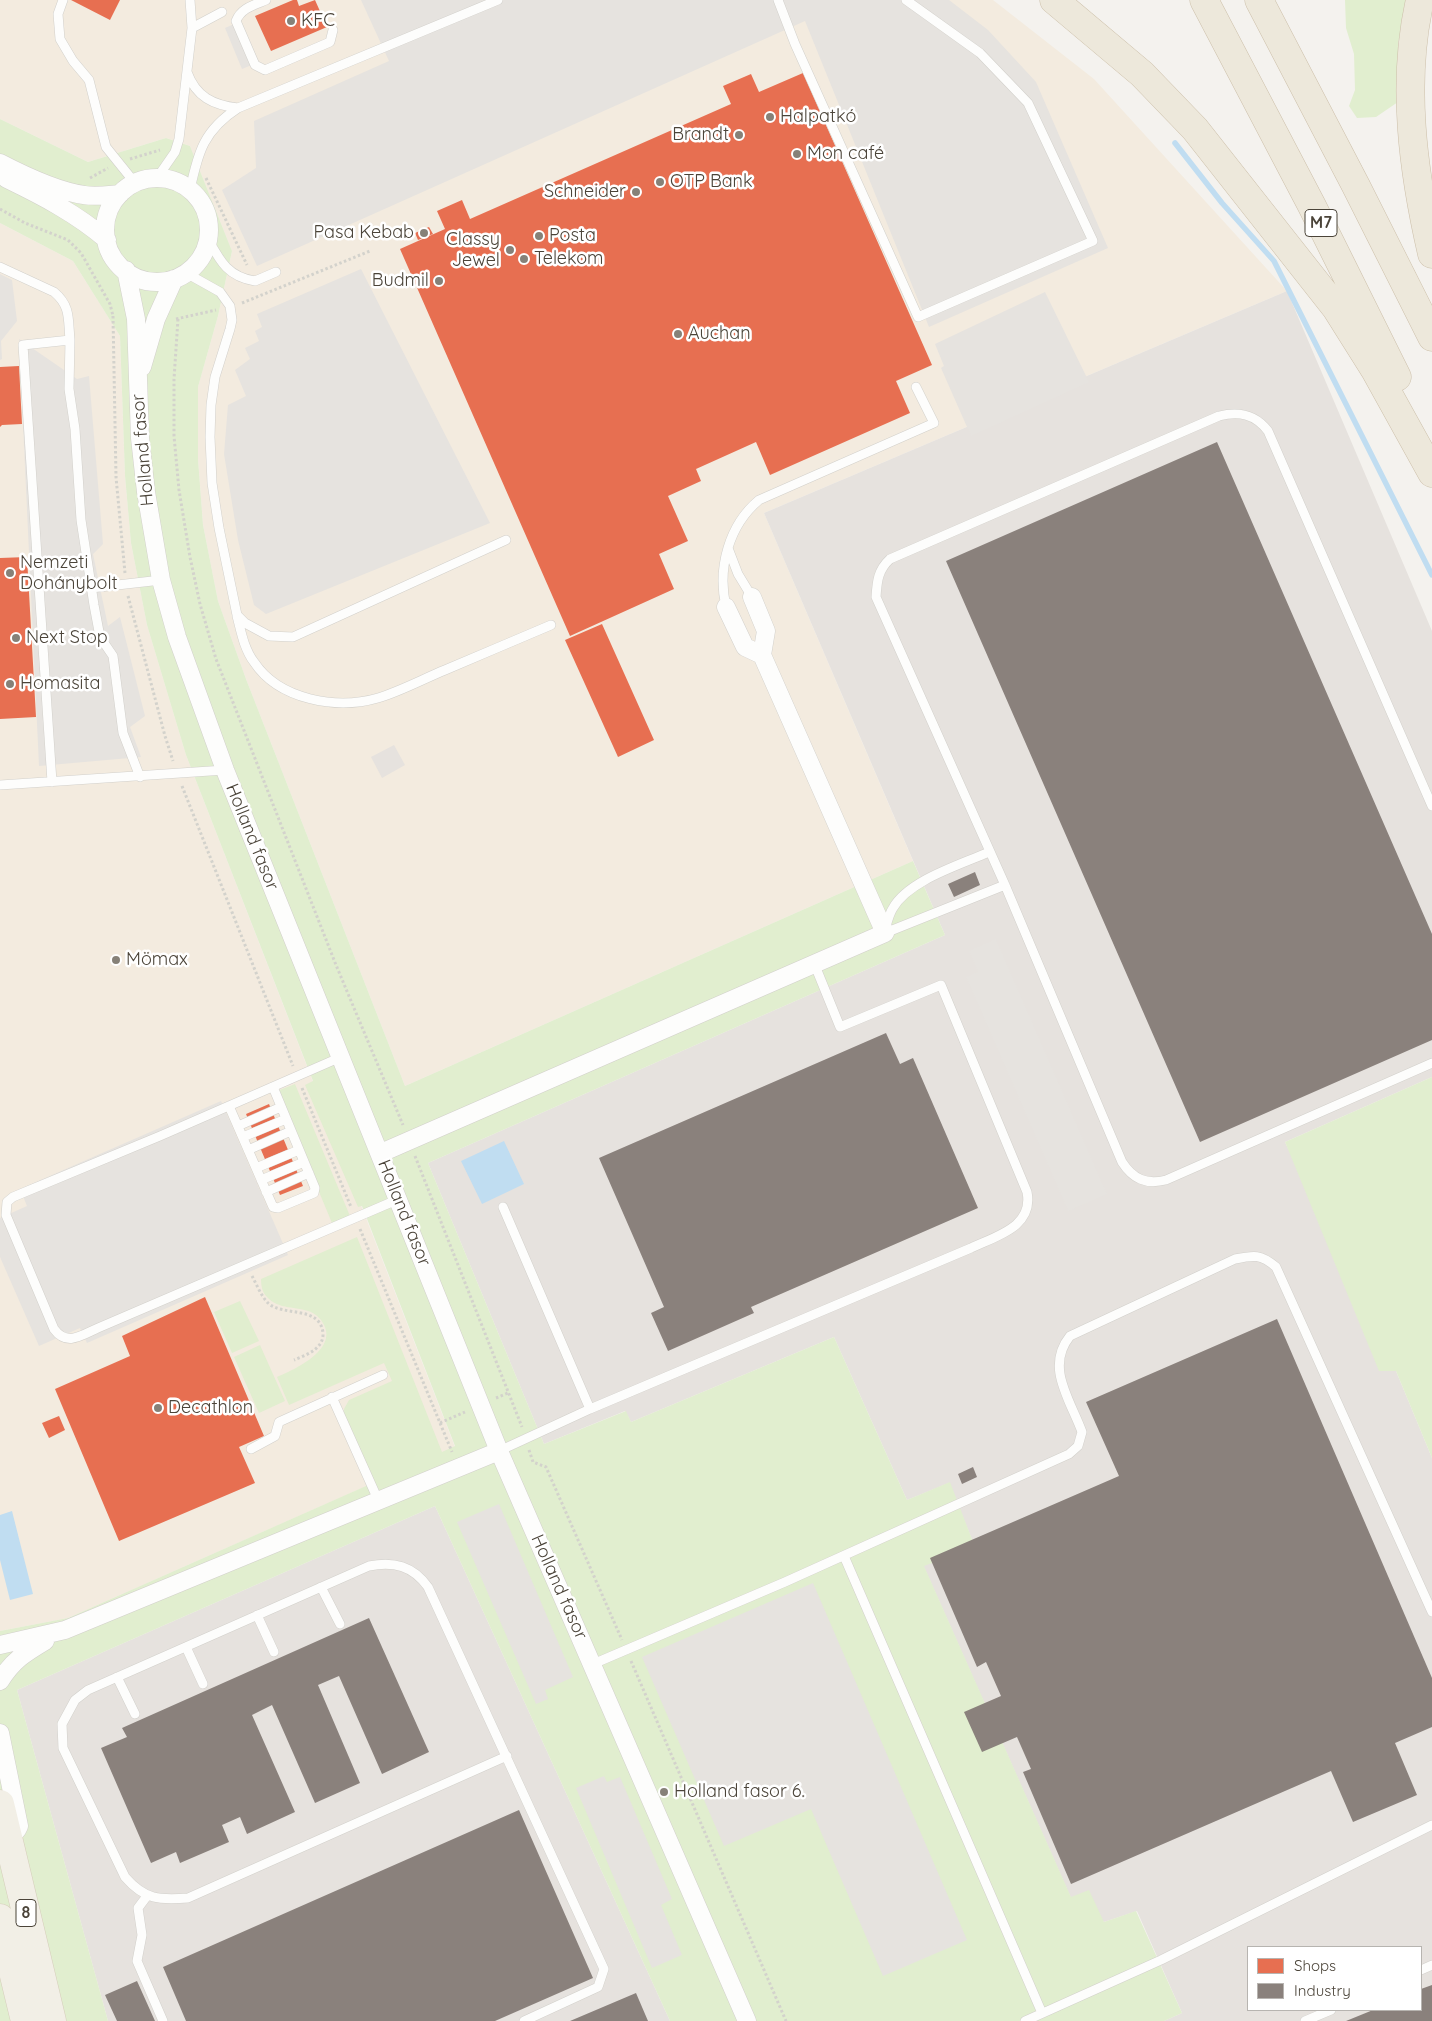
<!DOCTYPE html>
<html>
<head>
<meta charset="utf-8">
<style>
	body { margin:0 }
	#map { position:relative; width:1432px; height:2021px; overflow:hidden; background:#f4f2ee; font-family:Quicksand,sans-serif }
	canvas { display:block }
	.legend { position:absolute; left:1247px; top:1946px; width:175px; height:65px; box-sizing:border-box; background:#fff; border:1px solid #b7b4b0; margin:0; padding:6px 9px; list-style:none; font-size:15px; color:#4b4439 }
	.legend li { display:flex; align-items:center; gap:10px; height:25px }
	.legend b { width:25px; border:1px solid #b7b4b0 }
</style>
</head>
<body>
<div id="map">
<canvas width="1432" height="2021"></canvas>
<ul class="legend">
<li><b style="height:14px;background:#e76f51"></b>Shops</li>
<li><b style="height:14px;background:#8a817c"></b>Industry</li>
</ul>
</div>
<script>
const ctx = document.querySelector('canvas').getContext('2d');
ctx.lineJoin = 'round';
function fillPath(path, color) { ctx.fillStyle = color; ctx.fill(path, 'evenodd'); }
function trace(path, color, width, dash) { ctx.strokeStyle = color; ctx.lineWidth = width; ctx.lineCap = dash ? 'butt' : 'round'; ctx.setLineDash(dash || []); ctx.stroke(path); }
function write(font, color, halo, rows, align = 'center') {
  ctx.font = font + ' Quicksand,sans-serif'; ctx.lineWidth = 5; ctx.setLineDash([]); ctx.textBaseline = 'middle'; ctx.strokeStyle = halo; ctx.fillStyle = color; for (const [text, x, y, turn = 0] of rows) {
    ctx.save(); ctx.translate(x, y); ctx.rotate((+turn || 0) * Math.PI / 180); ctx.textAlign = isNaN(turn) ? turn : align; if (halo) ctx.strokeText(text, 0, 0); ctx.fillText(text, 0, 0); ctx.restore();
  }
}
fillPath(new Path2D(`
	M0,0H993L1094,79L1287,291L764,513L913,861L405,1086L246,679L218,601L203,525L198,459V387L218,316L232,251L190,146L166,138L88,162L0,119Z
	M0,223L73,261L120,336L125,476L131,543L147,625L186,755L455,1447L68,1618L0,1631Z`), '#f3ebdf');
fillPath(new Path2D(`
	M1287,291L1432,631V1077L1285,1142L1396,1371L1432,1458V2021H1164L1182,2013L1137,1911L1104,1922L1071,1898L923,1565L975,1547L949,1483L907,1500L834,1337L631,1422L625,1411L544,1444L428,1163L945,935L764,513ZM1248,1947H1421V2010H1248Z
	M394,745L405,765L382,778L371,757Z
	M435,1506L670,2021H108L17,1690Z`), '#e6e2de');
fillPath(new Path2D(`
	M1345,0H1408L1398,43V102L1376,117L1357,118L1349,106L1355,90L1354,54L1346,28Z
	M0,119L88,162L166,138L190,146L232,251L218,316L198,387V459L203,525L218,601L246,679L405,1086L913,861L945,935L428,1163L544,1444L626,1411L631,1422L834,1337L907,1500L950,1482L975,1547L924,1566L1071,1897L1089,1890L1104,1922L1136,1911L1182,2013L1164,2021H670L435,1506L17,1690L108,2021H0V1631L68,1618L375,1482L344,1415V1409L349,1400L392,1381L384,1363L289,1405L277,1377C294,1370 337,1350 324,1325C321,1319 317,1315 311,1312C296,1306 279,1310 267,1297C262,1292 261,1285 261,1279L357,1237L442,1452L455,1446L362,1206L358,1207L305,1085L313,1081L186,755L147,625L131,543L125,476L120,336L73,261L0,223Z
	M1432,1077V1458L1396,1371H1379L1285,1142Z
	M295,1084L350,1216L332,1223L277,1091Z
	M240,1301L259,1341L232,1353L214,1312Z
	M260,1345L285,1401L259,1413L234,1357Z`), '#e1eecf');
fillPath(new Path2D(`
	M361,0H949L988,30L1036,82L1108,248L929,327L805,21L257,266L222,190L256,168L254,121L389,61Z
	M241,21L259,62L242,69L225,28Z
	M361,269L490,523L266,614L254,605L238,540L224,454L228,405L246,396L235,370L250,359L245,348L259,341L255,331L262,327L257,314Z
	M0,274L12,280L17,321L1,341L2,359L0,360Z
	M1045,292L1089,382L971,436L941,368L944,366L935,344Z
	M19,339L77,379L89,376L103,544L93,554L108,626L120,617L145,716L130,727L141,757L39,766Z
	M996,939L1107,1194L1068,1211L966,977L978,972L969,951Z
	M221,1101L288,1255L87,1343L80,1328L39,1346L0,1257V1218L27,1206L20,1189Z
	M499,1504L573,1677L545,1690L548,1699L536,1704L457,1522Z
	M813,1583L967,1940L883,1976L811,1809L724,1846L642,1657Z
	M604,1776L607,1782L620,1777L672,1899L661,1905L682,1955L652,1968L576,1788Z`), '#e6e3df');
fillPath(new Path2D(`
	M504,1141L524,1184L482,1204L461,1161Z
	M12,1511L33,1594L10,1600L0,1560V1515Z`), '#c0ddf1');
fillPath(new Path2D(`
	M71,0H120L110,20Z
	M293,0H297L299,6L315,0L327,27L271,51L255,16Z
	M803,73L932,365L896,381L910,413L770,475L756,442L696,469L701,481L668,496L688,541L659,554L674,589L570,636L400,249L445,229L437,211L462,200L470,219L731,104L723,86L751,74L759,92Z
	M429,227L433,234L418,240L415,233Z
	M19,366L22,424L2,425L0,427V367Z
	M27,557L36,717L0,719V558Z
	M602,624L654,740L618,757L565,640Z
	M269,1104L303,1186L280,1195L246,1114Z
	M205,1297L264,1436L239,1447L255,1483L119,1541L55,1389L130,1356L122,1336Z
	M59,1416L65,1430L49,1438L42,1423Z`), '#e76f51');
fillPath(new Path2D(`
	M1217,442L1432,934V1040L1200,1142L946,561Z
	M975,872L980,885L954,897L948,884Z
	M886,1033L900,1064L913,1058L978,1208L751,1307L754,1313L668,1351L651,1313L664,1307L599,1158Z
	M1277,1319L1432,1678V1727L1395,1743L1417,1795L1353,1822L1331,1771L1071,1884L1023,1772L1031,1769L1017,1737L982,1752L964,1712L1001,1696L986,1662L977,1667L930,1558L1119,1476L1086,1402Z
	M973,1467L977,1477L962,1484L958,1474Z
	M369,1618L429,1752L382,1774L339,1676L318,1685L360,1783L315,1803L272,1705L252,1715L295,1812L247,1834L240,1817L222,1825L229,1842L180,1863L176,1852L151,1863L101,1748L127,1737L122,1728Z
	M519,1810L593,1978L495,2021H186L163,1967Z
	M137,1981L155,2021H117L105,1995Z
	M1432,1985V2021H1346L1373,2010H1421V1989Z
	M636,1993L648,2021H570Z`), '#8a817c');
trace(new Path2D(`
	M1175,143L1222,203L1274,261L1432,575`), '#c0ddf1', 5.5);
const lane = new Path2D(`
	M63,0L58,14L60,39L73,61L89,80L106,147L135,183
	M266,0C254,5 241,8 236,21L255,65L265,70L330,42L333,30
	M778,0L795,44L918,317L1093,241L1028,103L980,53L906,0
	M192,28L222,12
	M187,72C196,97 213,105 238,108
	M157,178L175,152L179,139L192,28L190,0
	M190,190C198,152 204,130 238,108L498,0
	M208,239C220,261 228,277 255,281L276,272
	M0,267L54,292C71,306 68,320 70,340
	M186,273L220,292L230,306L232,320L230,329L215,377L211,405L210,437L212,483L219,528L237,615L245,623L269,636L293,637L506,540
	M728,548L738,574L752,597
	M91,588L161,580
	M726,607C717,568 729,525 759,500L934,423L916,387
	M237,616C241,631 244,649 254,662C279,700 337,710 378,698C401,691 423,679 445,670C480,655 516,640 551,625
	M52,782L23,345L70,340L69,389L75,429L81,520L94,605L100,637L113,656L123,733L140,777
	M0,785L225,770
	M1432,806L1268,431C1255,414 1239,411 1219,416L890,559C878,570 877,581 876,597L1005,885L1122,1162C1133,1179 1146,1185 1166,1180L1432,1063
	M885,930C887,923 889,914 893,908C909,880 960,865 989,852
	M885,933L1005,885
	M341,1057L160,1136L13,1197L7,1202L6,1215L54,1329C67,1347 82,1335 98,1328L399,1199
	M229,1106L273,1207L278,1208L314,1193L315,1188L273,1087
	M238,1126L281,1107
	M243,1137L286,1119
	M248,1150L291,1131
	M256,1168L299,1150
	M261,1180L304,1162
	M266,1192L309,1173
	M503,1207L590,1409
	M332,1397L379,1502
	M251,1449L275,1436L279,1422L383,1375
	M499,1451L590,1409L971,1248C996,1236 1034,1227 1027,1192L941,985L840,1027L814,963
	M844,1556L1042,2013
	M321,1587L340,1624
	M257,1615L274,1652
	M186,1647L203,1684
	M593,1664L785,1582L1069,1454L1078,1446L1082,1432C1070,1399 1045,1367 1070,1336L1235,1259C1254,1255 1261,1254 1276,1267L1432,1612
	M117,1677L135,1714
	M507,1756L188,1898C159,1900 145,1900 125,1877L63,1748L62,1724L75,1700L88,1690L369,1566C394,1561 413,1566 428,1587L604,1969L598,1987L524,2021
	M147,1896L138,1908L142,1935L137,1961L163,2021
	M1421,1970L1432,1965
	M1025,2021L1161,1960L1432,1825
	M1305,2021L1331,2010`);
const street = new Path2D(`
	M0,163C25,176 56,191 84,195C96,197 108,195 120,194
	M105 230a52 52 0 1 1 104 0a52 52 0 1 1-104 0Z
	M7,179C42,196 77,214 107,240
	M126,270L136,319L140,438L146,492L161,580L177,637L225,770L499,1451L747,2021
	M142,367L156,319L174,279
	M726,607L745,647L762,655
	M381,1153L885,933L762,655L766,631L752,597
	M0,1645L65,1630L499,1451
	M0,1681C13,1660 25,1653 45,1641
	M0,1733L19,1826L17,1830`);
const primary = new Path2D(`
	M0,1804L52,2021
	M0,1918L25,2021`);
const highway = new Path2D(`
	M1054,0L1142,74L1195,129L1336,308L1375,370L1432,473
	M1204,0L1312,206L1397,377
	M1259,0L1356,186L1432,337
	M1420,0C1401,83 1413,172 1432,254`);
trace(lane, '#d2d0cb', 10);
trace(street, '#d2d0cb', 19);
trace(primary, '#d6cebb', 29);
trace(highway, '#ccbfa9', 29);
trace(new Path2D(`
	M130,159L160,150
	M90,178L108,168
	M206,178L247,265
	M0,209L25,223L68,240L81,253L110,304L113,316
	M242,303L370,251
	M113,316L116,477L125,573
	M176,319L216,310
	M178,319L174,379V436L179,490L190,557L200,604L216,659L336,965L403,1125
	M128,596L165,736L173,761
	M182,786L293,1066
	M302,1088L351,1207
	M415,1156L522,1427
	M360,1229L452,1452
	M252,1276C257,1285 261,1296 268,1303C283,1317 320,1305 323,1333C324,1349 306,1355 294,1360
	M496,1398L508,1393
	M440,1423L465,1412
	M529,1450L533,1462L546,1467L622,1640
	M631,1661L786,2021`), '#d3d2cc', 3, [2.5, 2.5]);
trace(lane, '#fdfdfc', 9);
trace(street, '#fdfdfc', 18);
trace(primary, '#f2efe6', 28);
trace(highway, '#ede8db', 28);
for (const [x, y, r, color] of [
	[291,21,5,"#868178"],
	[770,117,5,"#868178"],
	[739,135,5,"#868178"],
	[797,154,5,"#868178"],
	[660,182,5,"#868178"],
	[636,192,5,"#868178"],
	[424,233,5,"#868178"],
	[539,236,5,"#868178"],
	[510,250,5,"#868178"],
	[524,259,5,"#868178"],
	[439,281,5,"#868178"],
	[678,334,5,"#868178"],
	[10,573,5,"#868178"],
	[16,638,5,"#868178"],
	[10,684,5,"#868178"],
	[116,960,5,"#868178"],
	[158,1408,5,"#868178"],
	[664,1792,5,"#868178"]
]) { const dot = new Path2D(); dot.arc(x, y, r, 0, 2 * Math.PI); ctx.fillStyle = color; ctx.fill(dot); trace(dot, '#fff', 2); }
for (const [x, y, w] of [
	[1321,223,32],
	[26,1913,20]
]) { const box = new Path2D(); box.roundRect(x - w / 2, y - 13.5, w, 27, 4); ctx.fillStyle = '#fff'; ctx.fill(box); trace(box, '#4b4439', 1); }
write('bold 16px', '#4b4439', null, [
	["M7",1321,223],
	["8",26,1913]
]);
write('18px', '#4b4439', '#fff', [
	["KFC",301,21],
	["Halpatkó",780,117],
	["Brandt",729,135,"right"],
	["Mon café",807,154],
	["OTP Bank",670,182],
	["Schneider",626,192,"right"],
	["Pasa Kebab",414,233,"right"],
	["Posta",549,236],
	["Classy",500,240,"right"],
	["Jewel",500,261,"right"],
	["Telekom",534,259],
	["Budmil",429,281,"right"],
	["Auchan",688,334],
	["Nemzeti",20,563],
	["Dohánybolt",20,584],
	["Next Stop",26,638],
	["Homasita",20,684],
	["Mömax",126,960],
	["Decathlon",168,1408],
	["Holland fasor 6.",674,1792]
], 'left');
write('18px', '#4b4439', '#fff', [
	["Holland fasor",143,450,-95],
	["Holland fasor",252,837,68],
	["Holland fasor",404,1213,68],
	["Holland fasor",559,1587,66]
]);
</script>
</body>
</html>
